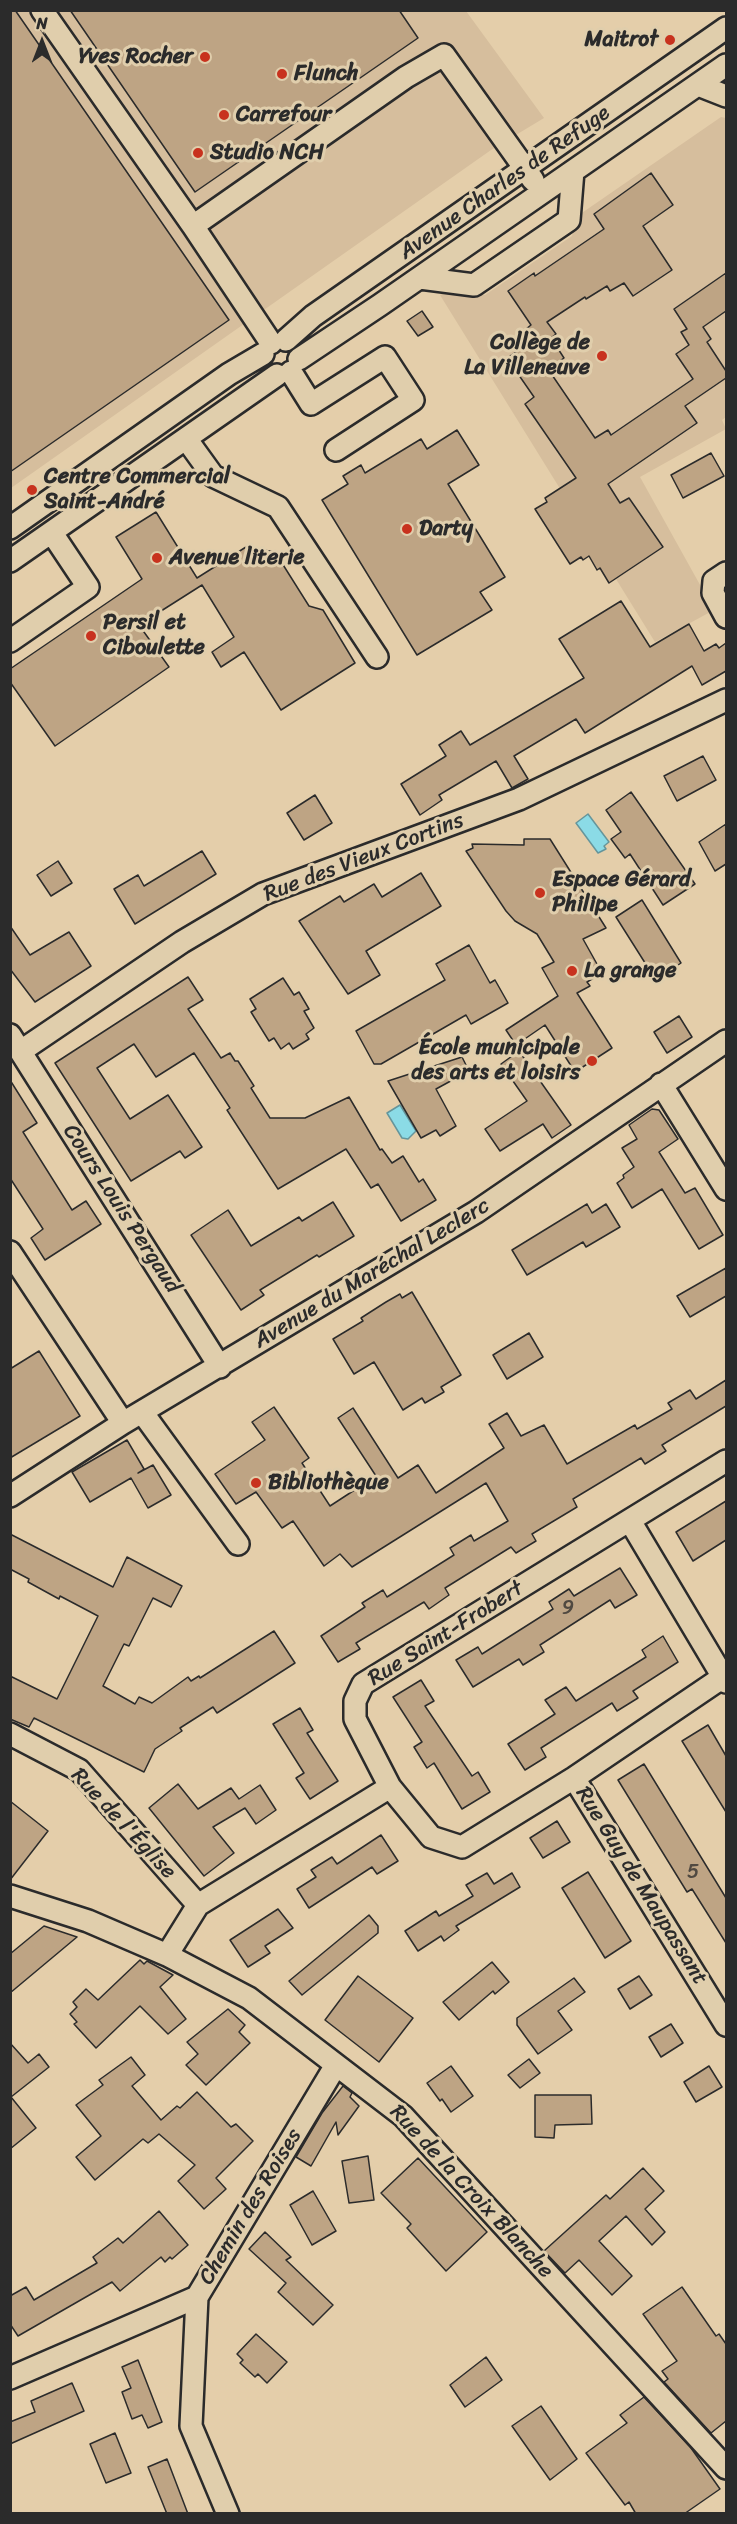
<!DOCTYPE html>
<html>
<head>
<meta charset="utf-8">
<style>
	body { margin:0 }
	#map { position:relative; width:737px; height:2524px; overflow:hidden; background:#e4ceaa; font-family:Sriracha,sans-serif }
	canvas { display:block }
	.frame { position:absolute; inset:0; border:12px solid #2b2b2b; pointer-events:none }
	.north { position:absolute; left:12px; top:12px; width:60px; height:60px; -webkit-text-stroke:4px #e0ceac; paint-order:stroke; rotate:0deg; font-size:16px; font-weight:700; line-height:24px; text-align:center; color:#2b2b2b }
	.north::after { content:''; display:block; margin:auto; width:21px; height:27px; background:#2b2b2b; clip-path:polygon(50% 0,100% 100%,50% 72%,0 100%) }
</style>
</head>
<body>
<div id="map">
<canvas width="737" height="2524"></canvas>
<div class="frame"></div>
<div class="north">N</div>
</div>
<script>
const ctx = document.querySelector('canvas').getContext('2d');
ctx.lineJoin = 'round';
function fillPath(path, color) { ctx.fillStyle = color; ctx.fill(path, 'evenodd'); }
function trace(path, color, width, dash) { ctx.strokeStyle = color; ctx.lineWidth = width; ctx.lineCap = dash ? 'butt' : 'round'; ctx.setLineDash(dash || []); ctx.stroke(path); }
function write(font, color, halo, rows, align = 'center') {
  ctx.font = font + ' Sriracha,sans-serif'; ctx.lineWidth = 6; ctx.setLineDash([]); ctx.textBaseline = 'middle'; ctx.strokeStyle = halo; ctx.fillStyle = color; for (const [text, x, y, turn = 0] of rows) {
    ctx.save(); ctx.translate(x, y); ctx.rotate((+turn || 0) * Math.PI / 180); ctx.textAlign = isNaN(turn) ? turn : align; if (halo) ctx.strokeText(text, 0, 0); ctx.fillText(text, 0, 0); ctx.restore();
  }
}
fillPath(new Path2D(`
	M11,11H466L544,118L491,150L11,488Z
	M721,117L726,118V417L722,420L726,429L640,477L714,610L655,642L440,295L449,289L485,295L572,236L576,217Z`), '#d6be9d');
const water = new Path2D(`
	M588,814L609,842L604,846L606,849L598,853L576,823Z
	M400,1105L416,1131L408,1139L402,1138L387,1113Z`);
fillPath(water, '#8bdbe6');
trace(water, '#65959b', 1.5);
const building = new Path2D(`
	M10,10H15L229,320L10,472Z
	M70,10H399L418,38L195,192Z
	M651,173L673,205L643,226L672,270L633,296L624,283L610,291L607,286L586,299L585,297L547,322L556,334L551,338L564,358L548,369L595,438L608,430L611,435L693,379L676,354L689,345L681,332L687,329L674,309L726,273V311L703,327L711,339L707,342L726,371V378L685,406L697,423L608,484L620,503L629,498L663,547L609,583L600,568L597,570L589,556L583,560L581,557L570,564L535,509L547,502L545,498L576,478L525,404L534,397L507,358L534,340L526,329L531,325L508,291L534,273L535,276L604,229L594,214Z
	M422,311L433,327L418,336L407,321Z
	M457,430L479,465L448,484L505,577L480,592L492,610L417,655L322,500L348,484L343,476L361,465L365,473L421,439L427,449Z
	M711,453L724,476L683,498L671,475Z
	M156,512L197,578L246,547L275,552L309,606L323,610L355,663L281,710L244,652L221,667L212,652L234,637L202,585L139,625L169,667L55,746L10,682V669L142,579L116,537Z
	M621,601L650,647L689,624L704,651L716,644L719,648L726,643V671L702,685L692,666L585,733L576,719L514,756L528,779L512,788L496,761L439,795L442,800L420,815L401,784L446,756L439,745L461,731L470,745L584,678L559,639Z
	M703,756L716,780L677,801L664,776Z
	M631,792L695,884L663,905L630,854L625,858L611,839L621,832L606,810Z
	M315,795L332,823L304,840L287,813Z
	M726,824V864L715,871L699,842Z
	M524,839H550L606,928L583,939L602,973L587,982L590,986L577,993L612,1048L575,1072L545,1025L516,1045L506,1030L558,996L542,968L554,962L537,934L515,921L506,911L466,851L473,848L472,844L524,845Z
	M202,851L216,874L135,924L114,889L138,875L144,886Z
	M58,861L72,883L51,896L37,875Z
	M421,873L441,906L366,951L380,975L348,994L299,921L340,896L344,902L374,884L382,897Z
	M642,900L681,963L668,972L663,966L655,971L651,964L647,966L616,917Z
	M10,926L30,955L69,932L91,966L35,1002L10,969Z
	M469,945L490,983L495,980L508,1003L471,1024L466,1015L381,1064H374L356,1031L445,980L436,964Z
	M188,977L203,1000L188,1009L221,1058L230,1053L235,1061H238L254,1086L251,1088L270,1118H305L349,1097L380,1150L382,1149L392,1163L403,1156L419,1182L423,1179L436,1200L401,1221L378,1184L371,1188L346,1149L278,1189L227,1110L230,1108L194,1053L156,1077L134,1044L97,1068L130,1119L168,1095L202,1147L185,1158L180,1151L131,1181L55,1063Z
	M283,978L294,995L299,992L309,1009L304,1011L314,1028L306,1034L309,1039L293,1049L289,1043L281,1049L274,1038L269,1041L251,1012L256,1009L250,999Z
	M679,1016L692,1037L667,1053L654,1032Z
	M519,1051L571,1125L552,1138L543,1124L500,1151L485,1129L527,1101L501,1064Z
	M462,1057L469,1071L436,1089L456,1126L440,1136L436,1130L421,1138L388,1081Z
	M10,1080L37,1123L23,1132L72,1210L86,1201L101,1224L45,1260L31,1238L43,1229L10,1178Z
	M652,1109L659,1110L678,1139L659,1152L685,1193L695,1188L723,1235L699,1249L662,1189L632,1208L617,1183L624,1178L623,1175L634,1167L622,1148L637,1139L629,1125Z
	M333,1202L354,1236L319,1257L317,1255L260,1290L264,1295L241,1310L191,1235L228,1210L251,1246L299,1217L302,1221Z
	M587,1204L592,1213L606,1204L620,1227L586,1247L583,1242L527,1275L512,1250Z
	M726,1268V1296L690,1317L677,1296Z
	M412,1292L461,1375L441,1387L444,1392L425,1403L422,1398L403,1410L374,1362L354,1374L333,1339L363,1321L361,1318L386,1302L400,1294L402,1298Z
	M529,1333L543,1357L507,1379L493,1355Z
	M39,1351L80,1416L10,1458V1369Z
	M726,1380V1406L662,1445L666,1451L645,1464L641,1458L573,1499L577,1507L532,1534L536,1541L516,1553L511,1547L445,1588L449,1595L429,1609L424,1602L356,1643L360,1649L338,1662L321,1636L365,1607L362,1603L383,1590L387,1597L454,1555L450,1548L471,1535L474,1541L508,1521L486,1483L352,1567L340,1554L324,1566L293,1521L282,1528L256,1492L236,1504L215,1474L265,1440L252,1422L274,1407L309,1458L302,1463L330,1506L376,1476L338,1418L353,1408L398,1478L418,1465L436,1493L504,1448L489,1424L507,1413L521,1436L544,1425L567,1464L635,1425L637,1429L672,1409L668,1403L690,1390L696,1399Z
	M127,1440L144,1469L138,1473L153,1465L171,1495L148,1508L131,1478L90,1502L72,1472Z
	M726,1501V1540L693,1561L676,1532Z
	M10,1534L113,1587L127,1557L182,1586L171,1607L153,1598L129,1646L124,1644L103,1686L135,1704L139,1697L152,1703L188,1677L191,1681L199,1676L200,1678L274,1631L295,1663L217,1713L213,1707L180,1728L182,1731L155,1749L144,1772L34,1718L29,1727L10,1719V1676L57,1699L98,1616L60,1596L59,1599L28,1582L29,1579L10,1569Z
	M620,1568L637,1595L615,1608L610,1600L540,1645L544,1652L523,1665L519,1659L473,1687L456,1660L478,1647L482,1654L553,1609L549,1602L569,1589L574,1596Z
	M663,1636L678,1662L633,1691L638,1698L617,1711L612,1703L541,1748L546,1757L525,1770L508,1744L555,1714L545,1700L566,1687L576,1701L646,1657L642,1650Z
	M421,1680L434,1701L425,1706L472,1776L478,1772L490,1792L462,1809L434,1763L427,1768L414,1747L422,1742L393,1697Z
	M300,1708L313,1730L307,1733L338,1781L310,1799L296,1778L304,1773L273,1724Z
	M708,1725L726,1756V1812L682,1741Z
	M644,1764L726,1898V1943L692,1889L687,1892L618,1780Z
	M178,1784L198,1809L231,1788L239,1799L260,1785L276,1810L256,1824L245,1808L213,1827L234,1853L204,1876L149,1808Z
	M10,1801L48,1831L10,1880Z
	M557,1821L570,1842L543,1858L530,1838Z
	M381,1835L398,1861L377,1874L372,1867L309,1908L297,1889L316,1877L311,1870L332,1857L337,1864Z
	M588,1872L631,1941L605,1958L562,1888Z
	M487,1873L494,1884L512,1873L520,1887L456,1926L459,1930L444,1941L441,1936L418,1951L405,1931L436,1911L439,1916L473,1896L466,1885Z
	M278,1909L293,1928L265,1946L270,1953L248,1967L230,1940Z
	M369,1915L378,1926V1933L302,1995L289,1981Z
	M44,1926L77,1937L10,1993V1954Z
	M140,1960L144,1964L147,1961L173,1975L160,1987L186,2019L168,2034L140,2006L96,2048L74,2024L77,2022L70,2014L77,2007L73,2002L86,1989L98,2000Z
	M492,1962L509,1982L495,1994L493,1991L459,2020L443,2002Z
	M358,1976L413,2018L379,2062L325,2020Z
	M639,1976L652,1995L630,2009L618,1989Z
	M574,1978L585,1992L558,2011L572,2030L538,2054L517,2025V2018Z
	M228,2009L245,2025L239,2032L250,2043L206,2085L186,2065L198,2054L187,2042Z
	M671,2024L683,2043L661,2057L649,2037Z
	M10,2043L28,2063L39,2054L49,2067L11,2097L36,2128L10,2149Z
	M131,2057L145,2075L132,2086L161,2120L177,2106L180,2108L197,2092L231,2127L236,2124L253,2141L216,2178L226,2189L204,2209L178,2181L195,2165L159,2134L148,2143L143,2139L95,2180L76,2157L101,2136L76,2105L103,2085L99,2080Z
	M529,2059L540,2073L520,2088L508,2075Z
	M451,2066L473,2096L451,2112L442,2099L440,2101L427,2083Z
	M709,2066L722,2087L696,2102L684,2082Z
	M343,2086L352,2093L350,2097L359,2106L338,2135L336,2122L311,2166L296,2157L322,2113Z
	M535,2095H591L592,2124L555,2125L554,2138L535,2137Z
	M368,2156L374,2200L349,2203L342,2161Z
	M418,2158L487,2232L446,2271L407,2228L411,2224L381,2193Z
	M643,2168L664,2191L645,2209L665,2232L652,2245L626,2216L599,2241L632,2276L612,2295L579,2260L565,2273L544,2251L606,2195L610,2199Z
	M313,2191L336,2231L312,2245L290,2205Z
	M159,2211L188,2245L172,2259L170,2257L165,2262L161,2257L120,2291L112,2282L18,2336L10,2324V2296L26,2287L34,2300L97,2263L93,2257L118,2238L123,2243Z
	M265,2232L291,2257L286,2260L333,2305L313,2325L278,2292L286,2283L249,2249Z
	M682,2287L716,2336L719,2334L726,2344V2421L711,2433L664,2382L668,2379L662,2371L677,2361L643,2314Z
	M256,2334L287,2362L267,2383L258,2374L255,2377L240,2363L243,2360L237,2354Z
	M486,2357L502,2380L465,2407L450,2385Z
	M138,2360L162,2422L148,2428L142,2415L132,2419L122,2392L131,2388L122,2367Z
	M72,2383L84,2411L10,2444V2422L35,2412L31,2401Z
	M644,2397L691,2448L720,2489L684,2514H636L629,2502L625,2505L586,2453L627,2423L620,2415Z
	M541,2406L577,2459L550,2480L512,2426Z
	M115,2433L131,2473L106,2483L90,2444Z
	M167,2459L188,2514H167L148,2467Z`);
fillPath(building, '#bea484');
trace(building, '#2b2b2b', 1.5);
const minor = new Path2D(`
	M42,10L193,226L271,343
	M698,85L726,96
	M193,226L406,77L444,55L533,180
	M420,278L474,285L569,220L573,171
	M286,340L313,316L726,28
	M299,359L380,305L726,65
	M291,372L311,404L385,357L413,400L336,450
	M187,440L213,476L278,507L377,657
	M10,528L229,374L263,354
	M10,561L277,375
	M726,573L714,581L713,593L726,617
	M10,641L88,587L52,533
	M10,1035L220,1367
	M21,1051L182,942L263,894L519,799L726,700
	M661,1084L726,1189
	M10,1252L123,1423
	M142,1412L238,1544
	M726,1461L363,1684L355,1701V1719L390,1787L431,1837L462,1847L574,1778L726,1675
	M10,1496L123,1423L476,1212L726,1041
	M630,1521L726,1682
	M10,1734L79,1770L198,1905
	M574,1778L726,2025
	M10,1896L88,1921L167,1955L249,1998L403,2116L726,2468
	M167,1955L198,1905L390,1787
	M197,2297L191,2426L228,2514
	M10,2378L197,2297L336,2065`);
trace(minor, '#2b2b2b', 26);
trace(minor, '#e0ceac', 21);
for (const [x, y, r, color] of [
	[670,40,6,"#c8321e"],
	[205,57,6,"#c8321e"],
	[282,74,6,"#c8321e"],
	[224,115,6,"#c8321e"],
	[198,153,6,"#c8321e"],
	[602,356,6,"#c8321e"],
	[32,490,6,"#c8321e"],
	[407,529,6,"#c8321e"],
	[157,558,6,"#c8321e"],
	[91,636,6,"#c8321e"],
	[540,893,6,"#c8321e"],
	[572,971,6,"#c8321e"],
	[592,1061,6,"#c8321e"],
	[256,1483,6,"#c8321e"]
]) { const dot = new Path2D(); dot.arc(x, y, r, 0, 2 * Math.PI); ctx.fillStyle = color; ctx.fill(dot); trace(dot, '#e0ceac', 2); }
write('20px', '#504941', null, [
	["9",568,1609],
	["5",693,1873]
]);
write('bold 22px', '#2b2b2b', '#e0ceac', [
	["Maitrot",658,40,"right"],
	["Yves Rocher",193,57,"right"],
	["Flunch",294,74],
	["Carrefour",236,115],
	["Studio NCH",210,153],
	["Collège de",590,343,"right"],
	["La Villeneuve",590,368,"right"],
	["Centre Commercial",44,477],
	["Saint-André",44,502],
	["Darty",419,529],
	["Avenue literie",169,558],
	["Persil et",103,623],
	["Ciboulette",103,648],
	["Espace Gérard",552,880],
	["Philipe",552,905],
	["La grange",584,971],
	["École municipale",580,1048,"right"],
	["des arts et loisirs",580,1073,"right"],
	["Bibliothèque",268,1483]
], 'left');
write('22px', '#2b2b2b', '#e0ceac', [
	["Avenue Charles de Refuge",505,183,-35],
	["Rue des Vieux Cortins",364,858,-21],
	["Cours Louis Pergaud",121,1209,57],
	["Avenue du Maréchal Leclerc",372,1274,-31],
	["Rue Saint-Frobert",446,1634,-32],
	["Rue de l'Église",123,1824,47],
	["Rue Guy de Maupassant",641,1886,58],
	["Rue de la Croix Blanche",471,2192,47],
	["Chemin des Roises",251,2207,-59]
]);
</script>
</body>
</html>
